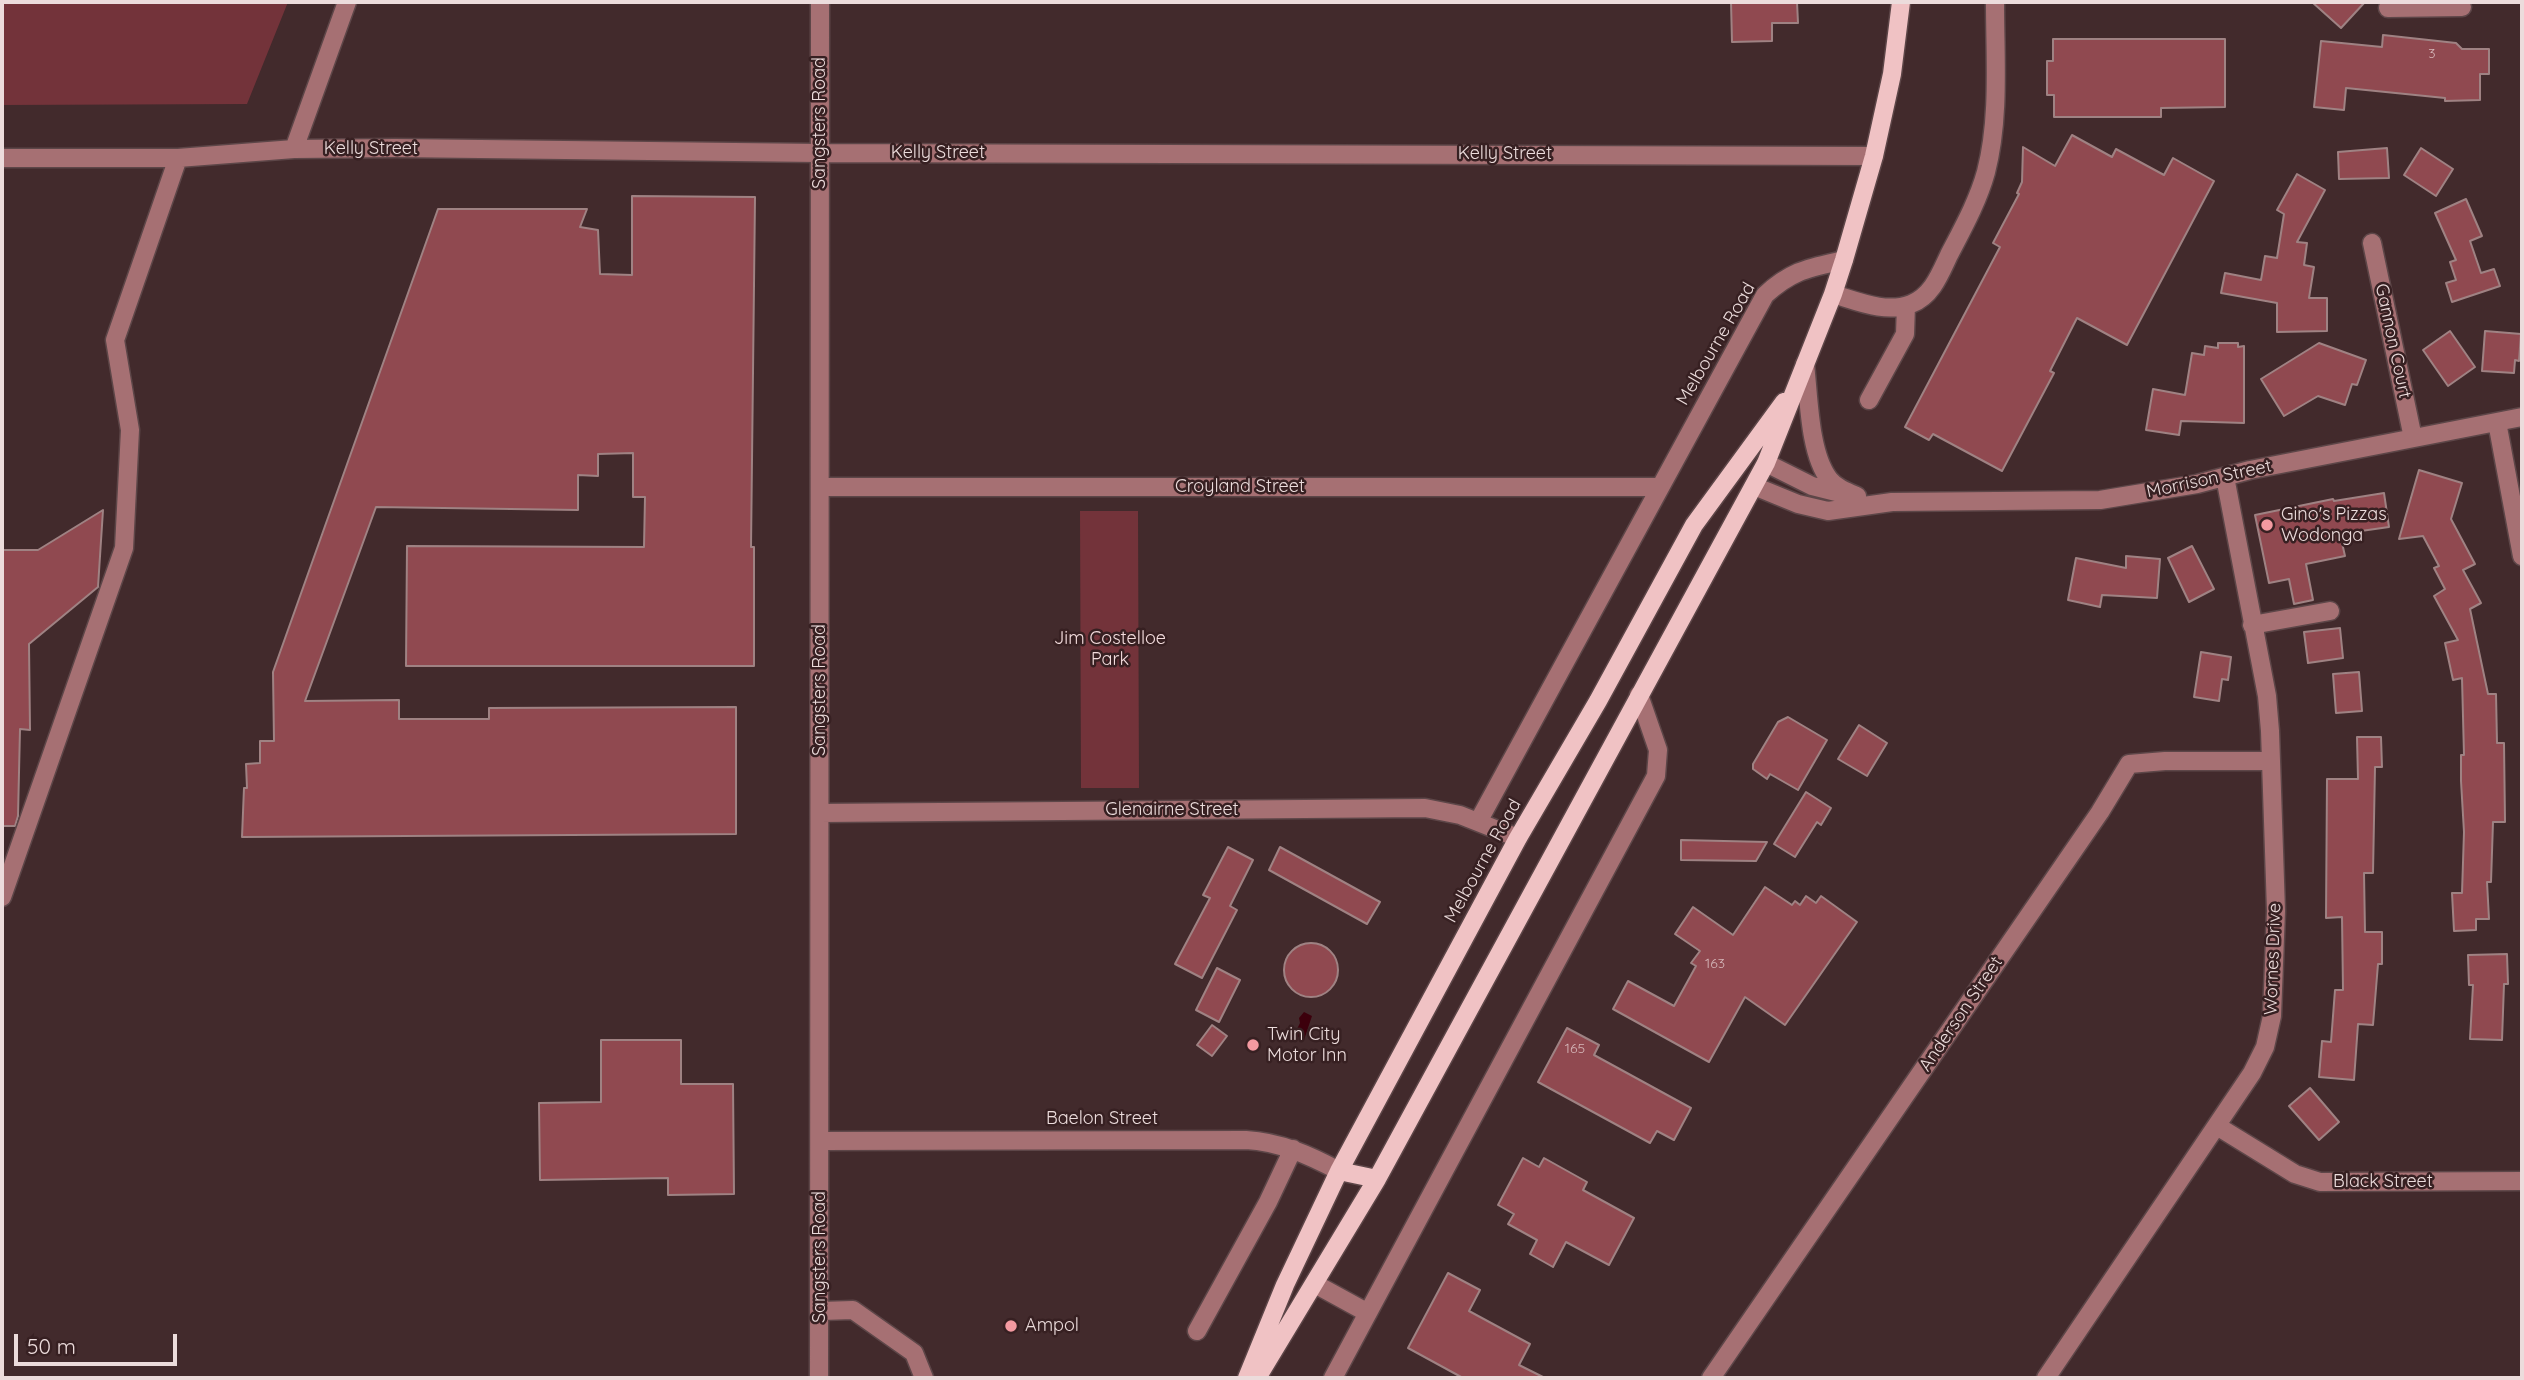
<!DOCTYPE html>
<html>
<head>
<meta charset="utf-8">
<style>
	body { margin:0 }
	#map { position:relative; width:2524px; height:1380px; overflow:hidden; background:#422a2c; font-family:Quicksand,sans-serif }
	canvas { display:block }
	.frame { position:absolute; inset:0; border:4px solid #ecdcdc; pointer-events:none }
	.scale { position:absolute; left:14px; top:1334px; width:163px; height:32px; box-sizing:border-box; border:4px solid #ecdcdc; border-top:0; padding-left:9px; font-size:21px; line-height:24px; white-space:nowrap; color:#ecdcdc; -webkit-text-stroke:5px #372022; paint-order:stroke }
</style>
</head>
<body>
<div id="map">
<canvas width="2524" height="1380"></canvas>
<div class="frame"></div>
<div class="scale">50 m</div>
</div>
<script>
const ctx = document.querySelector('canvas').getContext('2d');
ctx.lineJoin = 'round';
function fillPath(path, color) { ctx.fillStyle = color; ctx.fill(path, 'evenodd'); }
function trace(path, color, width, dash) { ctx.strokeStyle = color; ctx.lineWidth = width; ctx.lineCap = dash ? 'butt' : 'round'; ctx.setLineDash(dash || []); ctx.stroke(path); }
function write(font, color, halo, rows, align = 'center') {
  ctx.font = font + ' Quicksand,sans-serif'; ctx.lineWidth = 5; ctx.setLineDash([]); ctx.textBaseline = 'middle'; ctx.strokeStyle = halo; ctx.fillStyle = color; for (const [text, x, y, turn = 0] of rows) {
    ctx.save(); ctx.translate(x, y); ctx.rotate((+turn || 0) * Math.PI / 180); ctx.textAlign = isNaN(turn) ? turn : align; if (halo) ctx.strokeText(text, 0, 0); ctx.fillText(text, 0, 0); ctx.restore();
  }
}
fillPath(new Path2D(`
	M2,2H288L247,104L2,105Z
	M1080,511H1138L1139,788H1081Z`), '#73333a');
fillPath(new Path2D(`
	M1304,1012L1312,1016L1304,1040L1294,1035L1300,1023L1299,1018Z`), '#3c000c');
const building = new Path2D(`
	M1731,2H1797L1798,23H1772V41L1732,42Z
	M2312,2H2365L2341,28Z
	M2383,35L2456,43L2462,49H2489V74H2480V100L2445,101V98L2346,88L2344,110L2314,107L2321,41L2382,47Z
	M2053,39H2225V107L2161,108V117H2054V95H2047V61H2053Z
	M2072,135L2112,157L2116,149L2164,175L2173,158L2214,181L2127,345L2077,318L2050,371L2054,373L2002,471L1933,434L1929,440L1905,427L2000,247L1993,243L2019,194L2017,193L2022,182L2023,147L2055,166Z
	M2387,148L2389,178L2339,179L2338,152Z
	M2421,148L2453,169L2436,196L2404,175Z
	M2297,174L2325,190L2297,242L2307,243L2304,265L2314,267L2309,298H2327V331L2277,332V303L2221,293L2225,273L2261,280L2265,256L2277,258L2284,214L2277,210Z
	M632,196L755,197L751,547H754V666H406L407,546L644,547L645,497H633V453L598,454V476L578,475V510L376,507L305,701L399,700V719H489V708L736,707V834L242,837L244,788H247L246,764L260,763V741H274L273,672L438,209H587L580,227L598,230L600,274L632,275Z
	M2466,199L2482,236L2470,241L2481,273L2494,269L2500,286L2452,302L2446,283L2456,280L2450,262L2456,260L2435,213Z
	M2450,331L2475,367L2448,386L2423,350Z
	M2485,331L2521,334L2519,361L2515,360L2514,373L2482,371Z
	M2218,343H2238V347L2244,346V423L2181,421L2179,435L2146,430L2153,389L2185,395L2192,353L2204,355L2205,346L2218,348Z
	M2319,343L2366,360L2357,385L2352,384L2345,405L2318,396L2284,416L2261,379Z
	M2419,470L2462,483L2451,519L2475,564L2463,570L2481,603L2470,609L2488,694H2496L2497,743H2504L2505,822H2493L2491,882H2487L2489,919H2476V930L2454,931L2452,893H2462L2464,832L2461,781V755H2464L2462,678L2453,680L2445,643L2458,640L2434,596L2445,589L2434,568L2439,566L2423,536L2399,539Z
	M2384,493L2389,527L2340,534L2345,556L2306,564L2313,600L2294,604L2289,579L2269,583L2255,515L2333,499L2334,501Z
	M103,510L98,587L29,644L30,730L20,729L18,816L15,826H2V550H38Z
	M2192,546L2214,589L2189,602L2168,558Z
	M2126,556L2160,559L2157,598L2102,595L2100,607L2068,600L2076,558L2126,568Z
	M2340,628L2343,658L2308,663L2304,632Z
	M2201,652L2231,657L2228,680L2222,679L2219,701L2194,697Z
	M2359,672L2362,711L2336,713L2333,674Z
	M1788,717L1827,740L1798,790L1770,774L1767,779L1753,769V764L1778,722Z
	M1859,725L1887,743L1867,776L1838,759Z
	M2357,737H2381L2382,767H2375L2373,873H2364L2365,932H2382V964H2378L2373,1025L2358,1024L2354,1080L2319,1077L2322,1041L2331,1042L2335,990H2343L2342,917L2326,918L2327,779H2358Z
	M1806,792L1831,808L1821,825L1817,822L1795,857L1774,844Z
	M1681,840L1767,842L1756,861L1681,860Z
	M1228,847L1253,860L1230,906L1237,910L1202,978L1175,964L1210,898L1203,895Z
	M1280,847L1380,902L1367,924L1269,870Z
	M1765,887L1792,905L1795,901L1800,905L1806,896L1816,903L1821,896L1857,922L1785,1025L1745,997L1709,1062L1613,1009L1628,981L1674,1006L1696,966L1691,963L1700,951L1675,934L1693,907L1733,935Z
	M1284 970a27 27 0 1 1 54 0a27 27 0 1 1-54 0Z
	M2507,954L2508,984H2504L2502,1040L2470,1039L2473,985H2469L2468,955Z
	M1217,968L1240,980L1219,1022L1196,1010Z
	M1212,1025L1227,1036L1212,1056L1197,1045Z
	M1567,1028L1599,1045L1594,1055L1691,1108L1674,1140L1657,1131L1650,1143L1538,1082Z
	M601,1040H681V1084H733L734,1194L668,1195V1178L540,1180L539,1103L601,1102Z
	M2310,1088L2339,1122L2319,1140L2289,1106Z
	M1523,1158L1539,1167L1544,1158L1587,1182L1583,1190L1634,1218L1609,1265L1566,1242L1553,1267L1530,1254L1537,1240L1508,1224L1514,1214L1498,1205Z
	M1448,1273L1480,1290L1469,1311L1530,1344L1519,1365L1545,1378H1463L1408,1348Z`);
fillPath(building, '#904950');
trace(building, '#9f8283', 2);
const minor = new Path2D(`
	M2388,8L2462,7
	M294,149L347,2
	M2,158H178L294,149L395,148L819,153L1874,156
	M2372,243L2413,438
	M1833,294C1857,301 1886,314 1911,304C1932,296 1940,274 1949,255C1963,228 1978,201 1986,172C2000,118 1995,58 1995,2
	M1805,364C1809,397 1809,453 1829,479C1836,488 1847,492 1857,496
	M1869,400L1905,334L1906,306
	M2497,422L2522,556
	M1766,463L1812,486L1844,494
	M1754,486L1798,504L1828,511L1892,502L2100,500L2197,484L2250,470L2522,417
	M820,487H1659
	M2252,625L2330,611
	M820,813L1425,808L1460,815L1518,838
	M1478,822L1765,295C1792,270 1809,268 1844,260
	M2,897L124,548L130,430L115,340L178,158
	M2217,1126L2295,1174L2320,1182L2522,1181
	M820,1141L1246,1140C1280,1142 1309,1155 1339,1171
	M1315,1284L1368,1313
	M821,1311L853,1310L914,1353L924,1378
	M1197,1331L1268,1202L1293,1149
	M819,1378L820,2
	M1333,1378L1656,776L1658,750L1639,695
	M1711,1378L2100,812L2129,764L2165,761H2270
	M2046,1378L2252,1073L2265,1047L2272,1016L2276,911L2270,731L2267,696L2225,477`);
const major = new Path2D(`
	M1339,1171L1377,1179
	M1247,1378L1285,1285L1339,1171L1518,838L1598,701L1694,525L1784,402
	M1257,1378L1377,1179L1766,463L1833,294L1844,260L1874,156L1892,74L1901,2`);
trace(minor, '#5d4648', 21);
trace(major, '#5d4648', 21);
trace(minor, '#a67073', 18);
trace(major, '#f0c2c4', 18);
for (const [x, y, r, color] of [
	[2267,525,7,"#f49aa1"],
	[1253,1045,7,"#f49aa1"],
	[1011,1326,7,"#f49aa1"]
]) { const dot = new Path2D(); dot.arc(x, y, r, 0, 2 * Math.PI); ctx.fillStyle = color; ctx.fill(dot); trace(dot, '#372022', 2.5); }
write('14px', '#d5b7b9', null, [
	["3",2432,54],
	["163",1715,964],
	["165",1575,1049]
]);
write('18px', '#ecdcdc', '#372022', [
	["Sangsters Road",820,123,-90],
	["Kelly Street",371,149],
	["Kelly Street",938,153],
	["Kelly Street",1505,154],
	["Gannon Court",2393,341,78],
	["Melbourne Road",1716,344,-60],
	["Morrison Street",2209,479,-12],
	["Croyland Street",1240,487],
	["Sangsters Road",820,690,-90],
	["Glenairne Street",1172,810],
	["Melbourne Road",1483,861,-61],
	["Wornes Drive",2273,959,-88],
	["Anderson Street",1961,1014,-56],
	["Baelon Street",1102,1119],
	["Black Street",2383,1182],
	["Sangsters Road",820,1257,-90]
]);
write('18px', '#ecdcdc', '#372022', [
	["Gino's Pizzas",2281,515],
	["Wodonga",2281,536],
	["Twin City",1267,1035],
	["Motor Inn",1267,1056],
	["Ampol",1025,1326]
], 'left');
write('18px', '#f3dcdd', '#372022', [
	["Jim Costelloe",1110,639],
	["Park",1110,660]
]);
</script>
</body>
</html>
